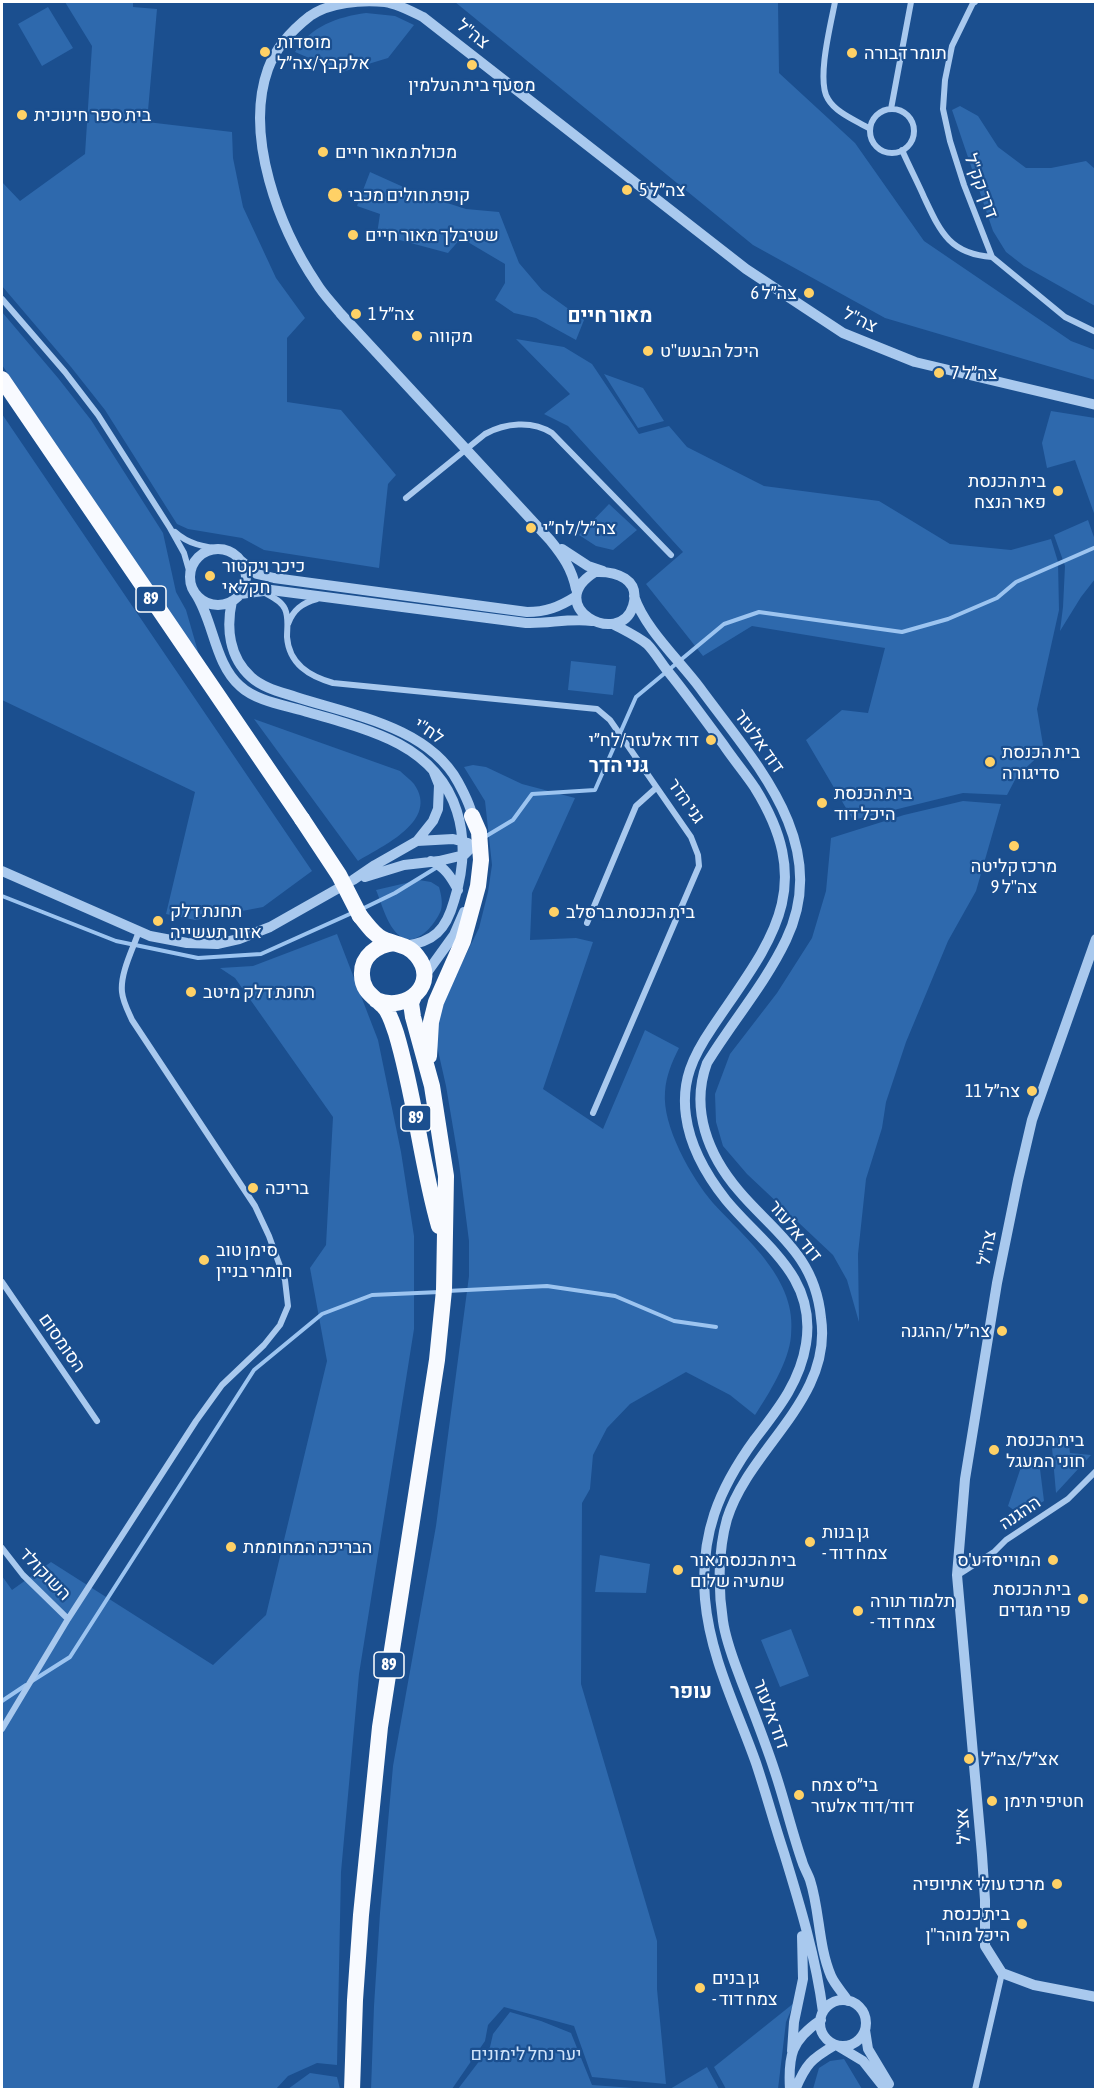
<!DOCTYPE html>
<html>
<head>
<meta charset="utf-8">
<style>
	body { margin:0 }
	#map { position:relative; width:1097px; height:2091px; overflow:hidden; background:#1b4f8f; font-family:"Asap Condensed",sans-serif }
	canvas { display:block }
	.frame { position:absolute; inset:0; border:3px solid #fff; pointer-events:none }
</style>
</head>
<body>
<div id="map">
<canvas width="1097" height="2091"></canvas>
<div class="frame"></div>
</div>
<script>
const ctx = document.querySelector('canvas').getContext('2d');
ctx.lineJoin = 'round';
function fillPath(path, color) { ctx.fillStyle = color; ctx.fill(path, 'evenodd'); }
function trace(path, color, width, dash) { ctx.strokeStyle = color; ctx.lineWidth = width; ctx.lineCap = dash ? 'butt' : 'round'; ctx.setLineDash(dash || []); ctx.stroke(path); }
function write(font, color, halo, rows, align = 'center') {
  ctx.font = font + ' "Asap Condensed",Heebo,sans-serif'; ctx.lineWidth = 4.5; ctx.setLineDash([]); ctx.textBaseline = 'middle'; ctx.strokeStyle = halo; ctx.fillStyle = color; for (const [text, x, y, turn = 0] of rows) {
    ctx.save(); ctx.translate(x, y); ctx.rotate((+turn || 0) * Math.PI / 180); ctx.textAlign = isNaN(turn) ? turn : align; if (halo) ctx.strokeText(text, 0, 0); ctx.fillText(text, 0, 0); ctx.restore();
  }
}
fillPath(new Path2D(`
	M65,2H133V7L157,9L147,122L232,132L233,158L243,207L276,278L305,318L287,338V402L341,410L396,475L388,484L379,568L264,550L242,538L188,529L177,524L105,410L71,367L2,286V182L20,201L85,154L92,46Z
	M455,2H778L779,73L855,143L924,241L1071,341L1095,350V380L885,318L753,245Z
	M48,7L73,48L42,66L18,24Z
	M366,13L395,16L414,25L388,58L342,72L295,52C311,26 337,17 366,13Z
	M960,106L978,116L998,147L1026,168H1051L1086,161L1095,169V306L1024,266L1006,252L993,231L952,110Z
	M370,172L419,194L466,209L499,212L519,263L542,290L584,320L576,340L536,318L514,313L495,300L505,283V264L461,238L448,253L377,234L380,214L357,206Z
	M2,312L58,378L91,420L163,533L176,592L186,610L199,655L2,365Z
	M516,339L564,347L592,364L639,434L669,426L687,447L764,486L879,501L950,544L1011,550L1051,539L1058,562L1059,610L1037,709L1044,751L1017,776L1007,795L963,793L853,820L806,740L842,710L868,713L885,648L752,626L703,656L646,584L683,552L568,426L544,414L570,394Z
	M604,374L643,388L664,421L638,428Z
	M1051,411L1095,418V516L1075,460L1047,468L1042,443Z
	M2,414L312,871L263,907L195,920L166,914L195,792L2,700Z
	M609,504L637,530L613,550L596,546L579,535Z
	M1088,520L1095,540V579L1081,597L1060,631L1063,607L1065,566L1054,535Z
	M571,661L616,666L613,695L568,690Z
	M254,719L400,771C404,775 410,779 414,784C440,821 382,846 358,861Z
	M473,765L486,767L522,784L575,798L532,893L530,940L576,938L593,942L543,1089L603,1129L645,1030L679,1048C672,1062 666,1076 665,1092C662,1126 691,1177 713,1203C747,1240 798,1280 791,1336C789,1361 769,1394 755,1415L730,1395L686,1372L630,1404L607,1428L593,1455L590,1489L582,1503L581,1684L657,1941V1989L666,2084L592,2077L574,2026L504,2007L488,2025L485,2041L452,2089L371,2090L374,2006L380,1913L393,1766L436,1526L469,1276V1241L459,1163L446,1086L432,1024L479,928L488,892L492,865L485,801L464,767Z
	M963,801L1001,804L976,891L948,941L906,1042L886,1102L882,1128L866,1179L858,1254L859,1322L847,1280L833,1255L747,1174L723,1146L716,1122L715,1094L730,1054L777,993L812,938L826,891L831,838L904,815Z
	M419,880L431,882L439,887C441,894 443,903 441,910C436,923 419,945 403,938C388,930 382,904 376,890Z
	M337,934L378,1040L401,1152L414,1236V1329L359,1674L341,1872L337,2065L317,2063L288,2076L276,2089H2V1576L12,1590L51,1562L213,1665L266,1615L327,1361L310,1268L326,1245L333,1117L235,978L220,968L253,966Z
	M1051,1436L1068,1437L1070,1453L1091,1455L1056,1493Z
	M1039,1461L1044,1501L1021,1515L1008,1506L1022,1464Z
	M600,1555L650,1564L646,1593L595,1592Z
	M791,1629L809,1676L780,1687L761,1640Z
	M794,2003L786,2022L778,2089H726L714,2067Z
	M510,2012L541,2021L571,2033L592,2085L647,2089H458L490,2047L493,2034Z
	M844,2059L862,2089H813L819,2068L830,2061Z
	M707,2067L719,2089H670Z
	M310,2073L337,2077L340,2089H288Z`), '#2e69ad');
trace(new Path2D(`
	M483,838L513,820L532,794L595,790L636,697L724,624L759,612L902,632L948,619L997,598L1016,582L1096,547
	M2,896L116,941L198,958L261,954L352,913
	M362,909L395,893L439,866
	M447,1291L547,1286L615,1296L674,1321L716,1327
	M32,1681L70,1657L254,1370L322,1314L372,1295L440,1292
	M2,1701L26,1685`), '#9cc4f0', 4);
trace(new Path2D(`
	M835,2C831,23 816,81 828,99C836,113 857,121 870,129
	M975,2L973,3L952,46L945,80L943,109L950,141L964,185L992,257L1065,317L1096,332
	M891,109L911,2
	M870 131a22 22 0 1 1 44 0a22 22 0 1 1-44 0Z
	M902,150C909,166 917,181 924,197C940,231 949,254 992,257
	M2,299L65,372L98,415L170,528L184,553L190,574
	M406,498L485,434C505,423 532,420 552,433L671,555
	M175,532C188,544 204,547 222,549
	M263,592C270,596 281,600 285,609C289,618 287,627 287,637C289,664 309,676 333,683L597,709L610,720L691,837L698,855L699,866L593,1113
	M288,624C293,610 302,603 317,599
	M587,923L636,806L656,788
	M2,1282L97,1421
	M2,1548L23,1575L68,1619
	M958,1575L994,1552L1006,1540L1068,1499L1096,1471
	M2,1729L68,1619L196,1421L222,1385L264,1345L280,1325L288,1306L285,1280L269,1236L255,1206L132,1020C128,1011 123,1002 122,992C120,973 133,949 139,931
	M975,2090L1002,1973`), '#a9c9ee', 6);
trace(new Path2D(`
	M562,549L588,566L603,571
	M190 577a28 28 0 1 1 56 0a28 28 0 1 1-56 0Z
	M241,561L257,574L274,578L527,612C546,612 559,607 575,597
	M595,572C616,571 641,579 633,606C620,649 541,606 595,572Z
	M576,589C572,569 563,556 550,540L340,313C332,303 323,294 317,284C279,228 244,136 268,69C276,47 292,30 310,16C330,2 361,0 385,2C398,4 411,11 423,17L746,269L843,333L915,362L1096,405
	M195,593C214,621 214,663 240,686C256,701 284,705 304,711C335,720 370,729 399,744C460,777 474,838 454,901C446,930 434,942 404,946
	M240,594L271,590L526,623C548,624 569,618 592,621
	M634,596C645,629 679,660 700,688C754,762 833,843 786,940C765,984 732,1022 707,1063C690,1109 708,1155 739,1191C759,1215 784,1234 801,1260C813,1278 819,1297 821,1318C833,1399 749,1448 727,1519C718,1551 718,1589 723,1621C726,1642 734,1661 741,1680C753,1711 765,1741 775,1772C785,1802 792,1832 802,1861C804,1868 808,1874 810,1880C820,1911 818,1945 831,1976C835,1985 843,1993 848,2001
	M232,601C226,628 229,657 251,677C263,688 281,692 296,697C352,715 428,727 458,782C464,793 472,808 473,820
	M613,624C624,630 637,636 647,644C654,651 660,661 666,669C686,693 704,719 723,744C733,759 745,773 755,788C819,891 769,943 712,1028C693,1056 681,1081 686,1116C690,1146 707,1176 726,1200C763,1245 817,1276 806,1344C800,1382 778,1409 755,1439C718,1490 700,1535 705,1599C710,1657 737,1709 756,1763C766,1793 774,1823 784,1853C800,1905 816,1958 823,2012
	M417,841L453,839L468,843
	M431,861C445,867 451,877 458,890
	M2,871L150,936L187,943L217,944L239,939L270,927L353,880L375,865L417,841L433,821L438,809L439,785L433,770
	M365,877L404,865L439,861L464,855L474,845
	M1096,939L1032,1120L1018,1180L997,1283L965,1479L957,1575L982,1855L985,1900V1946L1002,1973L1034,1985L1096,1997
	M423,978L454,935L464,912
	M820 2023a23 23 0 1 1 46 0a23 23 0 1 1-46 0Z
	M865,2030L868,2049L889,2084
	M838,2046L863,2061L886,2090
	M792,2051L794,2022L803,1979L802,1936
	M790,2090C788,2056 791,2040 821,2020
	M795,2090C806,2064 811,2059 835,2045`), '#a9c9ee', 10);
trace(new Path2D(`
	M2,379L302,819
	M360,916C367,924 374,935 383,939C395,945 408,944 417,956C439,983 408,1013 376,1000
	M394,943C377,945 361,956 362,975C362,992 375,997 385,1008C390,1014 393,1025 396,1033C415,1096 421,1163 439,1226
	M429,1056L431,1022L436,1002L463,941L478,886L481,860L479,832L472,816
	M352,2090L355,2000L361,1915L380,1727L437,1360L444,1290L446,1176L432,1086L413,1017L411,1003L414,996`), '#f8faff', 16);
trace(new Path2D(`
	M302,819L339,875L360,916`), '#f8faff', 16);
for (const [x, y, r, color] of [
	[265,52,6,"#ffd166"],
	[852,53,6,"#ffd166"],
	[472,65,6,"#ffd166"],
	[22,115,6,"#ffd166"],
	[323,152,6,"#ffd166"],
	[627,190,6,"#ffd166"],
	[335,195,8,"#ffd166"],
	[353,235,6,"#ffd166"],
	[809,293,6,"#ffd166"],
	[356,314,6,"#ffd166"],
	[417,336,6,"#ffd166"],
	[648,351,6,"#ffd166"],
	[939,373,6,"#ffd166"],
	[1058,491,6,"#ffd166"],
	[531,528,6,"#ffd166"],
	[210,576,6,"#ffd166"],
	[711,740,6,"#ffd166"],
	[990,762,6,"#ffd166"],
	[822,803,6,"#ffd166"],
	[1014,846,6,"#ffd166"],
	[554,912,6,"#ffd166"],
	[158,921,6,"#ffd166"],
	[191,992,6,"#ffd166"],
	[1032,1091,6,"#ffd166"],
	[253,1188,6,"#ffd166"],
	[204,1260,6,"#ffd166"],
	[1002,1331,6,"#ffd166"],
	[994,1450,6,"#ffd166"],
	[810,1542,6,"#ffd166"],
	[231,1547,6,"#ffd166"],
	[1053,1560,6,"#ffd166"],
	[678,1570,6,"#ffd166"],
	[1083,1599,6,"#ffd166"],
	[858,1611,6,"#ffd166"],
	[969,1759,6,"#ffd166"],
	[799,1795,6,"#ffd166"],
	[992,1801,6,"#ffd166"],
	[1057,1884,6,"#ffd166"],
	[1022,1924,6,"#ffd166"],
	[700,1988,6,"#ffd166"]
]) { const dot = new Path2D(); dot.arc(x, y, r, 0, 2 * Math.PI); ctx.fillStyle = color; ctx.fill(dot); trace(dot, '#1b4f8f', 2); }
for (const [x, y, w] of [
	[151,599,30],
	[416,1118,30],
	[389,1665,30]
]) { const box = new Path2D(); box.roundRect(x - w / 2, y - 13, w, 26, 4.5); ctx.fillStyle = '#1b4f8f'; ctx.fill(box); trace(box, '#fff', 1.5); }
write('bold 16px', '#fff', null, [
	["89",151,599],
	["89",416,1118],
	["89",389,1665]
]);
write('18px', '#fff', '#1b4f8f', [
	["צה\"ל",473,34,38],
	["דרך קק\"ל",981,186,70],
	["צה\"ל",860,320,26],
	["לח\"י",429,731,33],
	["דוד אלעזר",759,741,55],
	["גני הדר",686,801,55],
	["דוד אלעזר",795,1231,51],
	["צה\"ל",987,1248,-79],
	["הסומסום",62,1343,55],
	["ההגנה",1020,1513,-34],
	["השוקולד",45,1574,46],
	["דוד אלעזר",771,1714,70],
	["אצ\"ל",963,1826,-94]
]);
write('18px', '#fff', '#1b4f8f', [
	["מוסדות",277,42],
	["אלקבץ/צה״ל",277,63],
	["תומר דבורה",864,53],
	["מסעף בית העלמין",472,85,"center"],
	["בית ספר חינוכית",34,115],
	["מכולת מאור חיים",335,152],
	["צה״ל 5",639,190],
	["קופת חולים מכבי",348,195],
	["שטיבלך מאור חיים",365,235],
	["צה״ל 6",797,293,"right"],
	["צה״ל 1",368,314],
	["מקווה",429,336],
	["היכל הבעש\"ט",660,351],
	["צה״ל 7",951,373],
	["בית הכנסת",1046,481,"right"],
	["פאר הנצח",1046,502,"right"],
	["צה״ל/לח״י",543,528],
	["כיכר ויקטור",222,566],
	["חקלאי",222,587],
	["דוד אלעזר/לח״י",699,740,"right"],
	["בית הכנסת",1002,752],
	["סדיגורה",1002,773],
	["בית הכנסת",834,793],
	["היכל דוד",834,814],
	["מרכז קליטה",1014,866,"center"],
	["צה\"ל 9",1014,887,"center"],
	["תחנת דלק",170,911],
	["אזור תעשייה",170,932],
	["בית הכנסת ברסלב",566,912],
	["תחנת דלק מיטב",203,992],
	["צה״ל 11",1020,1091,"right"],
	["בריכה",265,1188],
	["סימן טוב",216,1250],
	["חומרי בניין",216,1271],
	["צה״ל /ההגנה",990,1331,"right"],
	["בית הכנסת",1006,1440],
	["חוני המעגל",1006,1461],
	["גן בנות",822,1532],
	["- צמח דוד",822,1553],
	["הבריכה המחוממת",243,1547],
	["בית הכנסת אור",690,1560],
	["שמעיה שלום",690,1581],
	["המוייסדע'ס",1041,1560,"right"],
	["בית הכנסת",1071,1589,"right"],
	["פרי מגדים",1071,1610,"right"],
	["תלמוד תורה",870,1601],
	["- צמח דוד",870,1622],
	["אצ״ל/צה״ל",981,1759],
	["בי״ס צמח",811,1785],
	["דוד/דוד אלעזר",811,1806],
	["חטיפי תימן",1004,1801],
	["מרכז עולי אתיופיה",1045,1884,"right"],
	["בית כנסת",1010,1914,"right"],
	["היכל מוהר\"ן",1010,1935,"right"],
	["גן בנים",712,1978],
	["- צמח דוד",712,1999]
], 'left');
write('18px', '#cfe3fa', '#1b4f8f', [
	["יער נחל לימונים",526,2054]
]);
write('bold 20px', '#fff', '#1b4f8f', [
	["מאור חיים",610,316],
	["גני הדר",619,766],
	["עופר",691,1692]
]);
</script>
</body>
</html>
